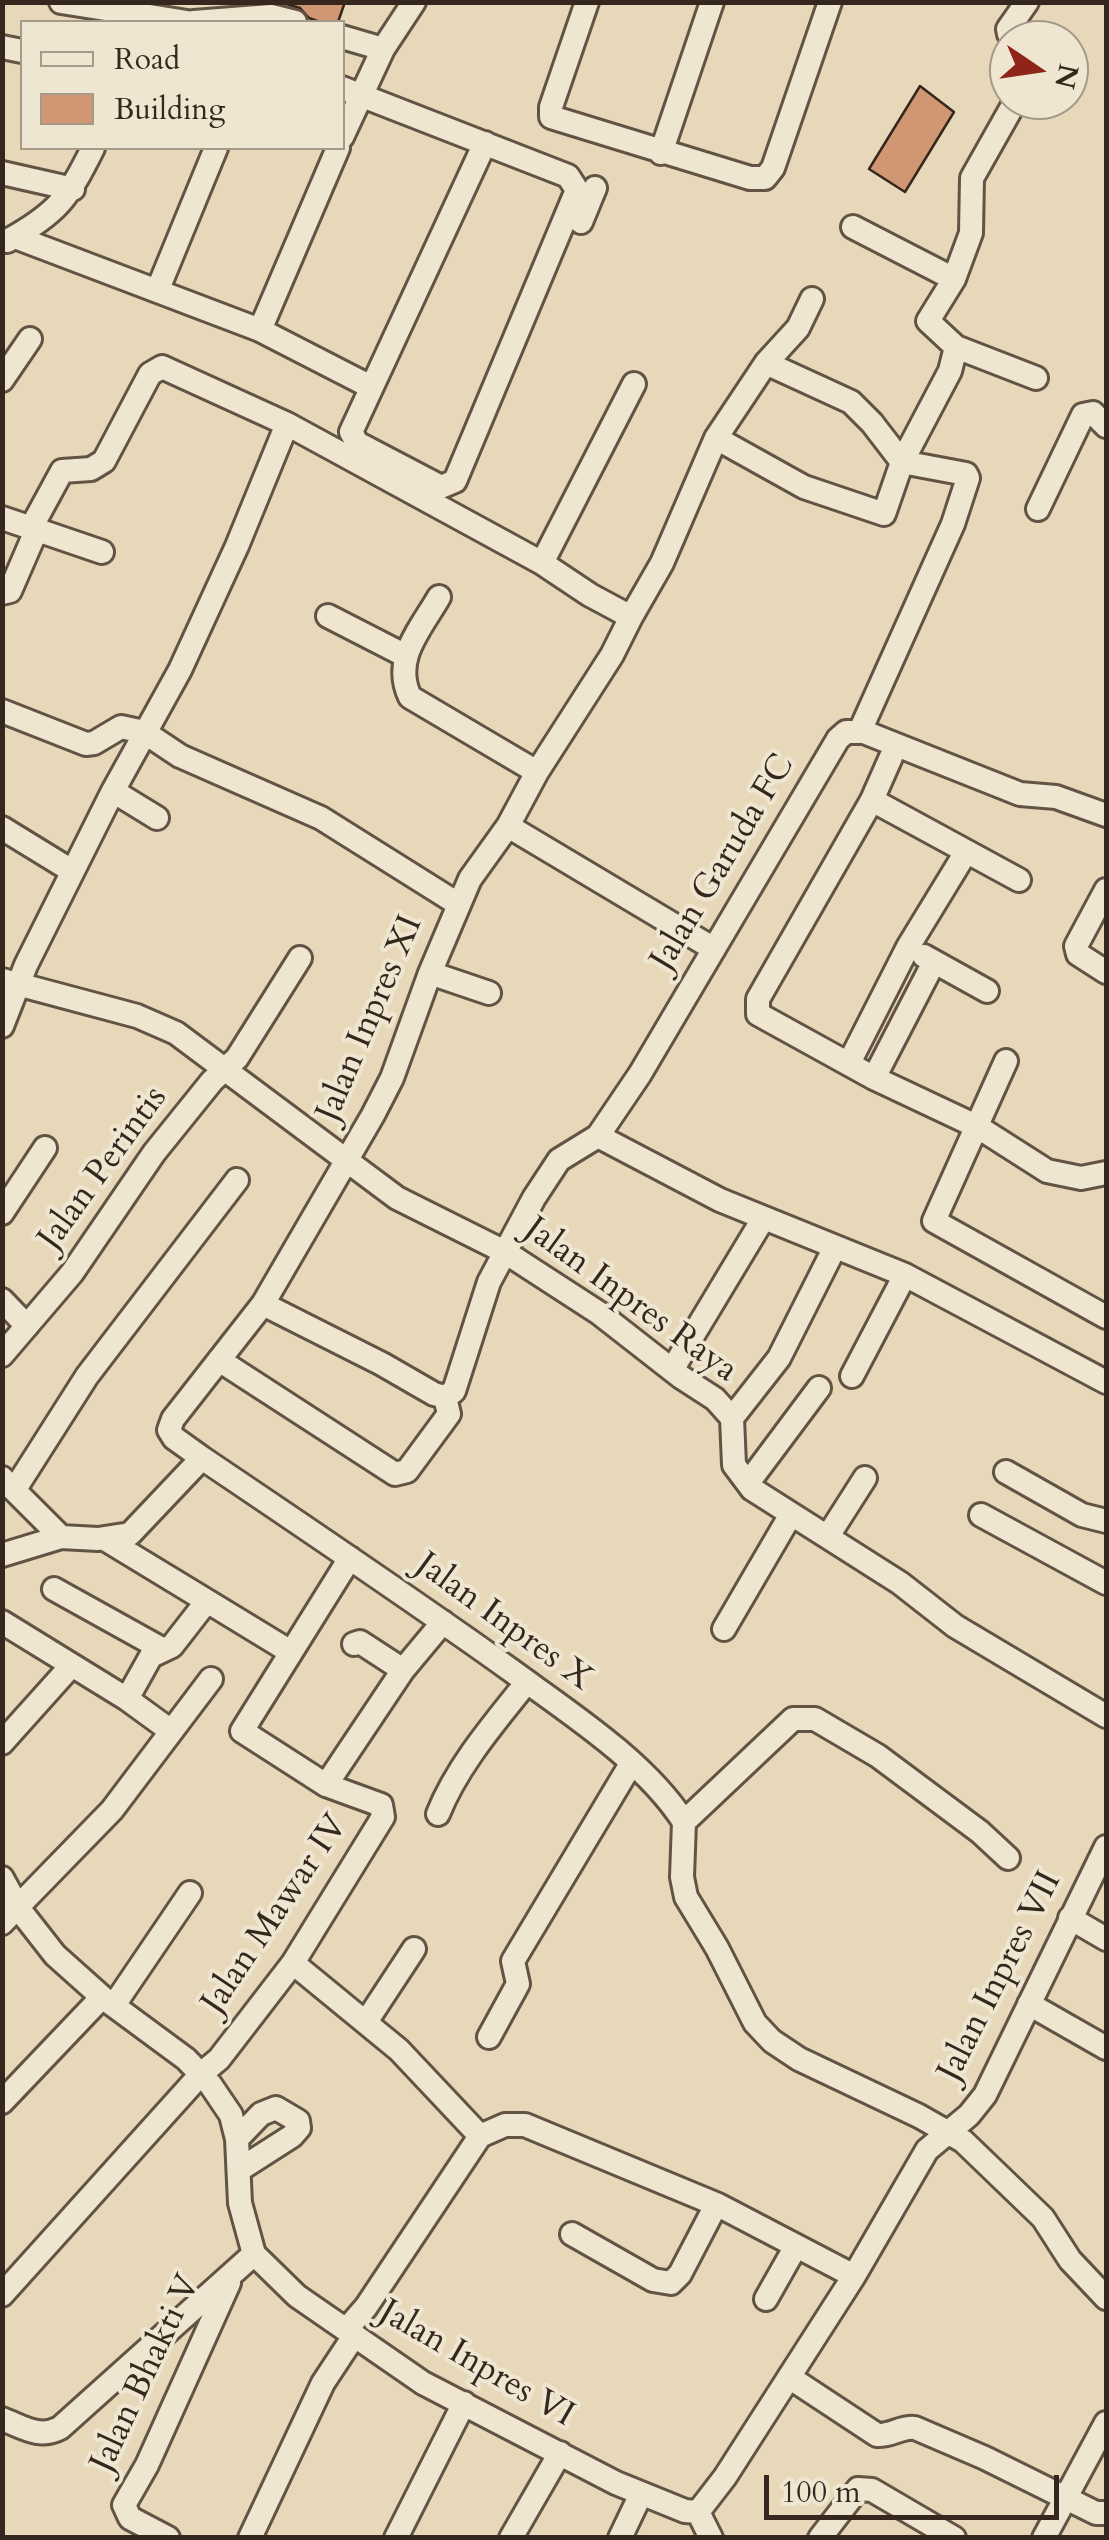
<!DOCTYPE html>
<html>
<head>
<meta charset="utf-8">
<style>
	body { margin:0 }
	#map { position:relative; width:1109px; height:2540px; overflow:hidden; background:#e7d8ba; font-family:Cardo,serif }
	canvas { display:block }
	.frame { position:absolute; inset:0; border:5px solid #35271d; pointer-events:none }
	.legend { position:absolute; left:20px; top:20px; width:325px; height:130px; box-sizing:border-box; background:#efe6d2; border:2px solid #a59a8a; margin:0; padding:12px 18px; list-style:none; font-size:30px; color:#35271d }
	.legend li { display:flex; align-items:center; gap:20px; height:50px }
	.legend b { width:50px; border:2px solid #a59a8a }
	.north { position:absolute; left:989px; top:20px; width:100px; height:100px; box-sizing:border-box; background:#efe6d2; border:2px solid #a59a8a; border-radius:50%; rotate:103deg; font-size:28px; font-weight:700; line-height:40px; text-align:center; color:#35271d }
	.north::after { content:''; display:block; margin:auto; width:35px; height:45px; background:#8f2418; clip-path:polygon(50% 0,100% 100%,50% 72%,0 100%) }
	.scale { position:absolute; left:764px; top:2475px; width:295px; height:45px; box-sizing:border-box; border:5px solid #35271d; border-top:0; padding-left:12px; font-size:30px; line-height:35px; white-space:nowrap; color:#35271d; -webkit-text-stroke:8px #efe6d2; paint-order:stroke }
</style>
</head>
<body>
<div id="map">
<canvas width="1109" height="2540"></canvas>
<div class="frame"></div>
<ul class="legend">
<li><b style="height:12px;background:#efe6d2"></b>Road</li>
<li><b style="height:28px;background:#d09772"></b>Building</li>
</ul>
<div class="north">N</div>
<div class="scale">100 m</div>
</div>
<script>
const ctx = document.querySelector('canvas').getContext('2d');
ctx.lineJoin = 'round';
function fillPath(path, color) { ctx.fillStyle = color; ctx.fill(path, 'evenodd'); }
function trace(path, color, width, dash) { ctx.strokeStyle = color; ctx.lineWidth = width; ctx.lineCap = dash ? 'butt' : 'round'; ctx.setLineDash(dash || []); ctx.stroke(path); }
function write(font, color, halo, rows, align = 'center') {
  ctx.font = font + ' Cardo,serif'; ctx.lineWidth = 8; ctx.setLineDash([]); ctx.textBaseline = 'middle'; ctx.strokeStyle = halo; ctx.fillStyle = color; for (const [text, x, y, turn = 0] of rows) {
    ctx.save(); ctx.translate(x, y); ctx.rotate((+turn || 0) * Math.PI / 180); ctx.textAlign = isNaN(turn) ? turn : align; if (halo) ctx.strokeText(text, 0, 0); ctx.fillText(text, 0, 0); ctx.restore();
  }
}
const building = new Path2D(`
	M279,2H345L338,22H320L309,18L300,8Z
	M920,86L954,112L905,192L869,169Z`);
fillPath(building, '#d09772');
trace(building, '#35271d', 2.5);
const minor = new Path2D(`
	M61,2L187,22
	M587,2L551,107V117L750,178H765L773,168L830,2
	M194,22L271,16L295,22
	M342,37L383,49
	M1020,40L1009,34L1008,29L1027,2
	M2,47L22,51
	M342,88L568,176L577,190L455,481L441,487L357,443L351,432L485,143
	M1016,100L972,178L971,233L954,279L928,321L956,347L1036,378
	M342,137L383,49L414,2
	M661,153L712,2
	M2,173L73,189
	M581,222L595,188
	M853,227L954,279
	M15,237L260,330L371,387
	M7,241C58,213 68,198 93,148
	M158,289L216,148
	M260,330L338,148
	M766,363L851,402L872,423L902,462L966,474L968,478L953,524L860,731
	M2,380L30,339
	M716,438L804,487L884,514L902,462L950,371L956,347
	M1038,509L1083,415L1093,413L1106,426
	M2,518L102,552
	M542,563L634,384
	M2,593L10,591L33,538L31,528L62,471L91,469L104,461L150,374L162,367L287,424L542,563L590,595L631,617L612,655L537,772L508,826L470,879L430,973L392,1078L373,1115L263,1304L173,1419L169,1430L174,1438L202,1458C306,1528 410,1598 512,1671C568,1712 646,1762 684,1822L682,1877L686,1897L717,1948L755,2023L772,2041L799,2059L919,2116L963,2141L1043,2218L1070,2260L1106,2298
	M439,597C420,630 392,659 410,697L537,772
	M328,616L406,656
	M631,617L662,563L716,438L766,363L798,328L812,299
	M2,711L86,744L94,743L121,727L144,732L180,756L321,818L458,904
	M113,791L180,670L237,546L287,424
	M872,800L891,757
	M508,826L714,949
	M2,828L72,871
	M1019,880L872,800L758,999V1014L874,1078L978,1127L1047,1171L1081,1178L1106,1173
	M1106,890L1076,946L1078,954L1106,972
	M924,956L987,991
	M430,973L489,993
	M2,980L137,1016L176,1033L397,1198L505,1252L599,1313L681,1377L715,1399L732,1418L734,1465L752,1489L900,1583L955,1626L1106,1716
	M2,1026L26,965L113,791L157,818
	M1006,1061L934,1221L1106,1317
	M849,1063L908,947L966,852
	M874,1078L934,962
	M598,1136L720,1200L905,1275L1106,1382
	M2,1213L45,1148
	M2,1300L27,1326
	M263,1304L382,1364L434,1394L445,1397
	M2,1355L72,1273L154,1153L212,1081L237,1058L300,958
	M219,1360L395,1474L407,1471L449,1414L445,1397
	M672,1370L763,1219
	M852,1376L905,1275
	M445,1397L454,1391L489,1282L534,1198L559,1160L598,1136L640,1074L838,739L846,732H864L1020,794L1056,797L1106,815
	M732,1418L779,1358L835,1247
	M1006,1472L1082,1515L1106,1521
	M2,1478L61,1537
	M748,1483L819,1388
	M15,1489L87,1376L237,1180
	M981,1515L1106,1583
	M828,1536L865,1478
	M105,1539L207,1601
	M2,1555L61,1537L98,1539L130,1534L202,1458
	M54,1589L162,1649
	M2,1622L127,1699L171,1731
	M724,1629L790,1516
	M354,1644L360,1642L403,1670
	M127,1699L151,1656L172,1646L207,1601L289,1651
	M2,1743L71,1666
	M326,1785L403,1670L443,1622
	M438,1814C457,1766 495,1722 527,1682
	M684,1822L793,1719H815L878,1756L980,1832L1008,1858
	M2,1878L19,1909L55,1955L102,1997L186,2059L210,2084L231,2115L237,2139L240,2203L254,2254L297,2296L423,2383L616,2483L685,2511L698,2512L725,2477L854,2276L927,2150L969,2115L985,2095L1106,1847
	M1070,1918L1106,1939
	M2,1923L112,1810L211,1679
	M293,1963L399,2050L480,2136
	M1029,2004L1106,2048
	M114,2005L190,1893
	M366,2022L414,1949
	M489,2037L518,1984L513,1961L631,1764
	M2,2102L102,1997
	M237,2139L261,2114L276,2108L298,2121L299,2128L292,2136L239,2170
	M572,2234L653,2280L671,2283L680,2274L716,2205
	M2,2295L201,2074L219,2059L293,1963L383,1817L381,1805L326,1785L242,1731L350,1558
	M766,2299L796,2246
	M346,2330L366,2307L480,2136L505,2125H525L718,2205L854,2276
	M789,2377L877,2435C891,2436 902,2426 915,2428L985,2458L1096,2513H1106
	M2,2419C23,2427 39,2439 60,2428L254,2254
	M698,2512L711,2538
	M168,2538L130,2518L124,2505L147,2465L229,2283
	M250,2538L323,2383L354,2336
	M396,2538L464,2403
	M511,2538L560,2453
	M620,2538L641,2494
	M820,2538L858,2489L872,2490L954,2538
	M1044,2538L1106,2423`);
trace(minor, '#625344', 28);
trace(minor, '#efe6d2', 22);
write('35px', '#35271d', '#efe6d2', [
	["Jalan Garuda FC",724,863,-59],
	["Jalan Inpres XI",371,1019,-67],
	["Jalan Perintis",104,1169,-54],
	["Jalan Inpres Raya",630,1301,36],
	["Jalan Inpres X",503,1623,36],
	["Jalan Mawar IV",276,1915,-56],
	["Jalan Inpres VII",1001,1977,-63],
	["Jalan Inpres VI",476,2365,30],
	["Jalan Bhakti V",147,2374,-65]
]);
</script>
</body>
</html>
